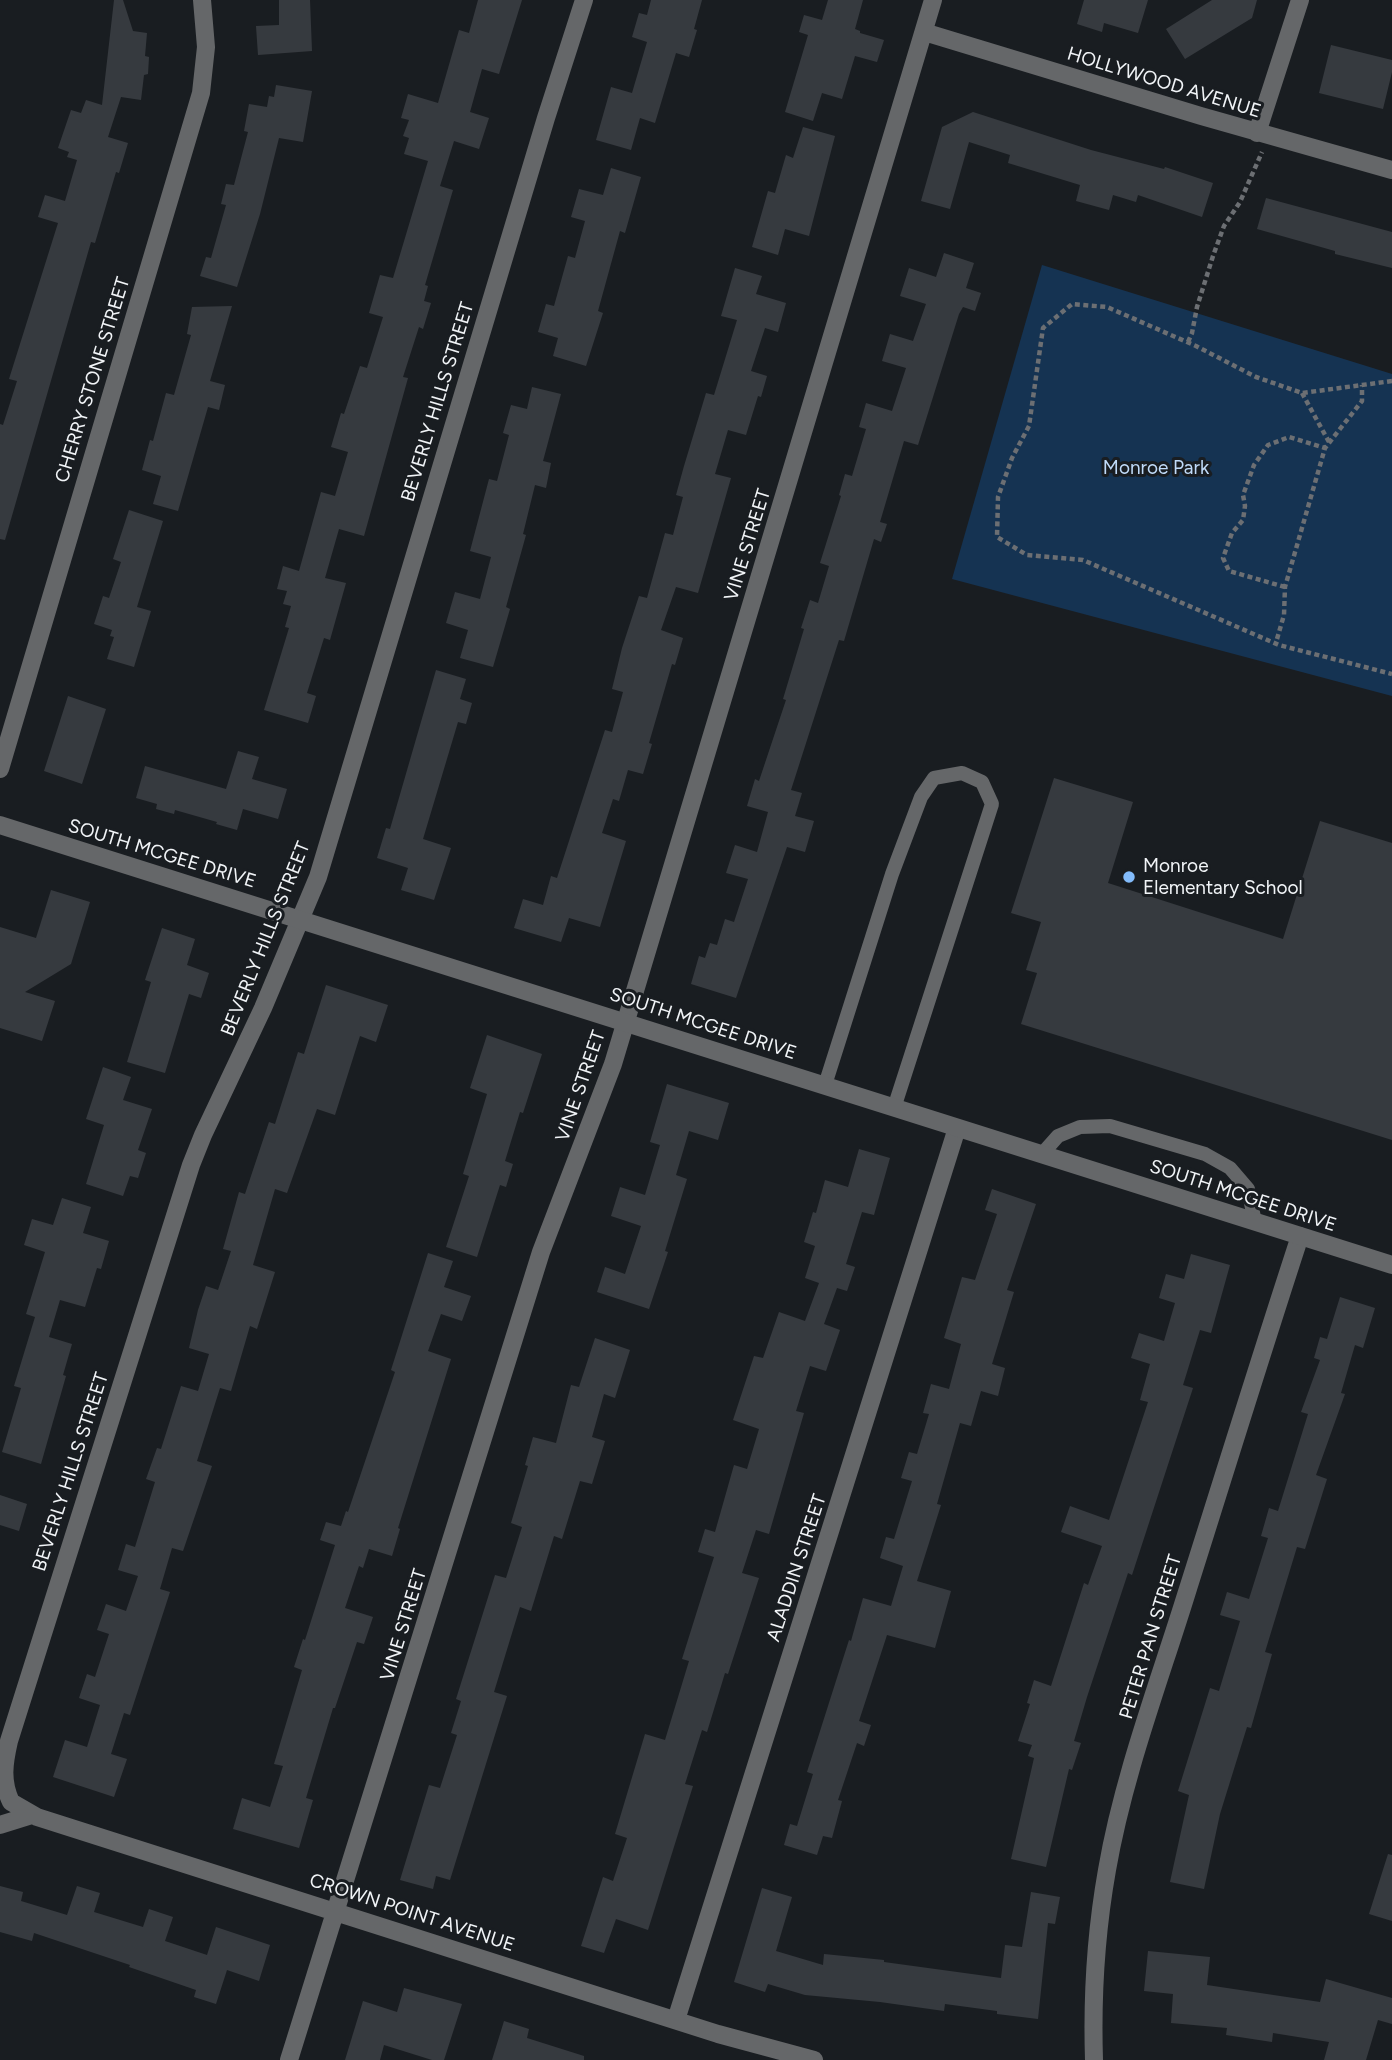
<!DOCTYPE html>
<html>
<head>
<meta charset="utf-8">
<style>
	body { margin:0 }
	canvas { display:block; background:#191d21 }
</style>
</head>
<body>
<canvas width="1392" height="2060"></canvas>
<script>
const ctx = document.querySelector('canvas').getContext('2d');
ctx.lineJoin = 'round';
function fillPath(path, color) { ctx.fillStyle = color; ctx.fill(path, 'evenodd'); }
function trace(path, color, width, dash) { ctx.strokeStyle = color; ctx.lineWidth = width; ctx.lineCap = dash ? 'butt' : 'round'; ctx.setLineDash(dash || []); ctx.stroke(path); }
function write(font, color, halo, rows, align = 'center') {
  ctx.font = font + ' Figtree,sans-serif'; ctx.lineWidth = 6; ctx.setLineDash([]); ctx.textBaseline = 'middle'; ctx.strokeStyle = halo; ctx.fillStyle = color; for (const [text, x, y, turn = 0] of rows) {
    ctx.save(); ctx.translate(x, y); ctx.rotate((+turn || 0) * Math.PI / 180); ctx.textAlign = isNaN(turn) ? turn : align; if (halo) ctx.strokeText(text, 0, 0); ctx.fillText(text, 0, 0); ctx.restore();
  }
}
fillPath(new Path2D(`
	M1042,265L1392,374V696L952,579Z`), '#153352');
fillPath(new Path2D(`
	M114,0H123L133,31L147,33L145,56L149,57L148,74L144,75L141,100L121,97L108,137L128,143L119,173L116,172L95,243L91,242L5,540L0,539V424L3,425L17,381L9,379L58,223L38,217L45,195L65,201L77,160L67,157L69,152L58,148L71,110L81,113L86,100L102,105Z
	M279,0H310L312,51L258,55L256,26L279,25Z
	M478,0H522L499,74L482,69L470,112L489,118L479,149L454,141L440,186L453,190L425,285L428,286L424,301L431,303L423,329L419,327L403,377L408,378L364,536L339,529L325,578L346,583L330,640L324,638L307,693L316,696L308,723L264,710L289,628L285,627L291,606L283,604L287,591L277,589L283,566L299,571L321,492L335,496L348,452L331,447L341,413L344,414L360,366L367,368L383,317L369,313L380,275L393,278L428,161L404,154L409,138L403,136L409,120L401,118L408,94L438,103L459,30L469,33Z
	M651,0H702L694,29L697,30L689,57L676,53L655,123L640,118L631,150L596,140L611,87L632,93L647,42L632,37L639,13L647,15Z
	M828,0H863L855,29L860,31V33L884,40L877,62L855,56L842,99L822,93L813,121L785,112L808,35L799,32L804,15L822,20Z
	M1084,0H1148L1138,33L1104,23L1102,32L1077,24Z
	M1212,0H1257L1252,18L1185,59L1166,29Z
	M1331,45L1392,60V72L1383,109L1319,93Z
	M276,85L312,91L303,142L279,138L260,214L237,287L200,276L206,257L211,258L226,205L221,204L226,184L234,185L248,132L244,131L249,104L267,107L269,96L274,97Z
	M973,112L1091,150L1164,169L1165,167L1213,183L1202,217L1138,195L1136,202L1113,195L1109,210L1076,201L1080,185L1008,163L1010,155L969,142L950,209L921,201L942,127Z
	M803,127L835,136L809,236L785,229L778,255L752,247L768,191L775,193L786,155L793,158Z
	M611,168L641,177L625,233L620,231L598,311L603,313L586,366L553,356L558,338L538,332L546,304L554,306L568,256L575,258L585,221L571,217L579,189L603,195Z
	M1266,198L1392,232V268L1335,254V251L1257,229Z
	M944,253L974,263L966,288L981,293L975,311L963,307L959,314L918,445L904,441L880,522L887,524L881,542L874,539L844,641L839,640L791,790L802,793L795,816L814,821L805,852L787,847L736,998L691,984L699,956L705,958L710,943L717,945L725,919L734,922L748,879L726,873L735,845L757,852L768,812L747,806L755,779L759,781L786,700L783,699L804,629L801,628L810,600L818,603L829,566L820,563L841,496L839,495L845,474L852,476L866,429L859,427L866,403L892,411L906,368L882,361L890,334L913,341L926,304L900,296L909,268L936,277Z
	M735,268L762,276L756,294L786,303L778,332L765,328L751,371L767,376L761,397L758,396L746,435L728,430L715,474L731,478L698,593L676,587L661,630L683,638L675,665L672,664L649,743L652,744L643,774L628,770L619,801L613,799L602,833L626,841L600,927L569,918L561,942L514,928L523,899L543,905L551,876L557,878L605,730L612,732L623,692L612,689L622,648L639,596L647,598L665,533L673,535L683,497L676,495L684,466L706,393L714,395L737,320L721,316Z
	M232,306L210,381L225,385L219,410L208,407L178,511L153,504L161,476L142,470L150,440L153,441L166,393L174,395L191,335L187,334L192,307Z
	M532,387L561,394L543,461L551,463L546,488L535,485L523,534L526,535L506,607L510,609L493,667L460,658L468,630L446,623L455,592L480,599L491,557L470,551L489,479L497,481L509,435L503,433L511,405L527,409Z
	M129,510L163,521L137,607L151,611L134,667L107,659L114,637L110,636L112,630L94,624L103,596L109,598L121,562L113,559Z
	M436,670L466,679L460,699L472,703L466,724L458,722L423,839L451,848L434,900L401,890L408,868L377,858L386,828L390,829Z
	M68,696L106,709L82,784L44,771Z
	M238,751L259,757L252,779L287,789L278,819L243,809L237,830L216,824L217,822L175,810L174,814L156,809L157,804L136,798L145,766L226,789Z
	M1054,778L1133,802L1108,883L1283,939L1320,821L1392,843V1140L1021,1024L1037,973L1026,970L1041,922L1011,913Z
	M51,890L90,902L71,964L25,992L55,1001L42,1041L0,1028V927L36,938Z
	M162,928L195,939L187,965L209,973L201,998L189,994L165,1073L127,1062L151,982L145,980Z
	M326,985L388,1005L376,1042L360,1036L335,1115L317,1109L287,1193L275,1189L253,1265L275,1272L257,1329L250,1326L231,1391L220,1388L197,1461L212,1466L183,1551L172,1548L160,1589L170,1592L130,1715L124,1713L111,1754L127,1759L114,1797L53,1777L65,1740L87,1747L100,1705L79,1698L87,1674L95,1677L109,1634L97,1630L106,1604L126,1611L138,1576L118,1570L126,1544L135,1547L155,1482L146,1479L157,1448L161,1449L181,1386L198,1391L209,1354L189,1348L198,1310L206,1286L218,1290L231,1251L223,1249L239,1192L245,1194L269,1122L275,1124L298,1052L304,1054Z
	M487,1035L542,1054L523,1113L520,1112L505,1161L513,1164L506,1187L500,1185L477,1257L446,1247L469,1176L463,1174L487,1094L470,1088Z
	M103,1067L131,1077L123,1100L152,1109L138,1150L146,1153L138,1178L130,1176L123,1196L86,1184L104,1125L86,1119Z
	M667,1084L729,1103L718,1140L689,1131L676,1175L687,1179L665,1251L668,1252L649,1309L597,1292L605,1267L625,1274L641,1226L611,1216L620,1187L645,1195L660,1145L650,1142Z
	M859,1149L890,1158L874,1215L862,1212L846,1264L855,1267L847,1291L837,1288L824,1324L840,1330L826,1371L810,1366L796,1411L804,1413L769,1534L756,1530L742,1573L759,1578L728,1674L725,1673L707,1732L702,1730L685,1784L693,1786L648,1930L616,1919L604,1953L581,1946L603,1877L613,1881L627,1838L615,1834L645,1734L665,1740L689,1661L682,1659L714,1557L698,1552L705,1529L715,1532L734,1465L747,1469L759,1429L733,1420L754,1356L763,1358L779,1312L805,1321L819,1283L805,1278L815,1246L804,1242L813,1212L816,1213L825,1180L848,1187Z
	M992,1189L1036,1204L1007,1290L1014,1292L992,1364L1005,1368L998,1396L981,1391L971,1426L960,1423L937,1504L941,1505L917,1581L951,1591L935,1648L887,1635L859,1721L871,1725L864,1746L857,1743L838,1800L842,1801L832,1838L823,1836L817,1855L784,1845L790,1824L797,1826L813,1774L807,1772L849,1640L851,1641L863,1598L891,1606L903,1566L880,1558L886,1537L894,1539L912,1481L901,1478L909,1452L917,1454L929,1414L923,1413L931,1384L949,1389L961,1344L944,1338L962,1277L975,1280L997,1214L985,1210Z
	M62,1198L91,1207L83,1233L109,1241L101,1269L97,1268L85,1307L60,1300L49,1337L72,1344L63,1375L66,1376L41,1464L2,1452L21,1388L14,1386L35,1317L26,1314L45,1252L24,1245L32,1219L53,1225Z
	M428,1253L453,1261L444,1287L471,1296L462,1321L441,1314L428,1351L451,1359L398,1528L400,1529L392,1556L369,1549L363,1568L359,1566L345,1608L373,1617L364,1644L357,1642L335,1708H333L306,1798L313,1800L299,1848L233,1829L242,1798L270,1807L283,1766L274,1764L302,1670L294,1667L303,1639L305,1640L335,1545L320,1540L326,1522L341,1526L346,1511L348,1512L395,1372L391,1370Z
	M1191,1254L1230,1265L1211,1333L1200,1330L1183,1385L1193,1388L1132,1575L1128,1573L1087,1697L1074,1741L1081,1743L1072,1770L1069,1769L1046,1867L1011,1859L1034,1758L1028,1756L1032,1745L1018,1741L1030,1704L1027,1703L1034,1680L1051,1686L1084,1583L1088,1585L1102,1546L1061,1532L1070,1506L1109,1520L1148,1402L1140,1400L1150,1364L1131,1358L1139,1333L1164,1341L1175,1303L1159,1298L1166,1274L1184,1279Z
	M1340,1297L1375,1308L1363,1348L1355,1345L1341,1393L1345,1394L1316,1475L1327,1479L1305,1549L1297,1547L1265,1652L1272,1654L1251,1728L1247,1727L1220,1814L1204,1889L1170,1882L1189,1795L1178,1791L1210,1688L1219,1691L1240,1621L1220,1615L1227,1592L1249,1599L1268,1538L1261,1536L1269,1508L1278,1511L1308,1414L1301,1412L1320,1360L1314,1358L1320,1337L1327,1339Z
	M595,1338L630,1350L615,1398L604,1394L592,1437L605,1441L592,1484L580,1481L562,1539L554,1536L531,1611L520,1607L494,1692L507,1696L450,1880L436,1876L433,1889L400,1880L429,1785L440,1788L457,1735L451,1733L461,1701L456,1699L495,1575L506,1578L522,1527L511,1523L528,1466L525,1465L533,1437L556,1443L571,1385L579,1387Z
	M0,1495L27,1504L19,1531L0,1525Z
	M1388,1854L1392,1855V1921L1369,1914Z
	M0,1886L23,1892L21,1901L67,1915L77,1886L100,1893L94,1912L143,1927L149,1909L173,1917L165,1941L207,1955L216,1927L270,1945L259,1981L227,1970L216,2004L194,1997L196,1990L129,1967L130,1965L34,1933L32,1941L0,1932Z
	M762,1888L792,1897L776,1951L823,1965L824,1954L884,1960V1962L1001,1978L1005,1945L1022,1947L1031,1892L1060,1897L1055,1924L1048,1923L1038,2019L997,2014V2011L945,2004L944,2011L880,2002L805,1995L768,1984L765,1992L734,1982Z
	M1148,1951L1210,1957L1207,1985L1320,2002L1326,1979L1392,1998V2024L1378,2020L1366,2060H1324L1329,2042L1273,2033L1272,2042L1226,2035L1227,2028L1171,2023L1173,1994L1144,1991Z
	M404,1988L462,2004L444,2060H432L384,2045L380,2060H345L363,2001L397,2012Z
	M504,2021L529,2029L527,2038L584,2056V2060H492Z`), '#363a3f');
trace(new Path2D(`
	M1188,342L1192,333L1197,307L1213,256L1224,226L1240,202L1262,152
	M1392,381L1302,393L1256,377L1196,346L1107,307L1072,304L1043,328L1029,426L1012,458L998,497L997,537L1027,555L1083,560L1279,645L1392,674
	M1302,393L1329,442
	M1285,587L1229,571L1223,558L1232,533L1243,520L1245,506L1243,495L1254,465L1268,445L1289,437L1325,448
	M1277,639L1284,615L1285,587L1325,448L1362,401V385`), '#6c6f73', 4.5, [5, 3.5]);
trace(new Path2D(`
	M825,1085L892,874L921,797L934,778L962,773L982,782L992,804L894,1108
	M1042,1154L1058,1136L1080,1127L1110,1126L1205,1154L1230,1168L1248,1189L1255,1222`), '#656769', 14);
trace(new Path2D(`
	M584,0L546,118L318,877L263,1008L203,1135L191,1165L9,1741C4,1763 1,1781 11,1802L37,1817L718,2034L814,2060
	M924,32L1201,116L1392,170
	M1257,133L1300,0
	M0,769L201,93L206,47L202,0
	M0,1825L32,1815
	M676,2020L957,1128
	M289,2060L541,1252L613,1064L933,0
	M1094,2060C1092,1997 1096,1932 1107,1870C1123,1777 1158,1685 1186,1595C1224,1475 1261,1355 1300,1236`), '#656769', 18);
trace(new Path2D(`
	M0,825L1392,1265`), '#656769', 18);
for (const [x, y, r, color] of [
	[1129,877,7,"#83bcfb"]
]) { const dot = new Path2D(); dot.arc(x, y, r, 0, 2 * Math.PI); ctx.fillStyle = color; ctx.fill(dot); trace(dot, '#191d21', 2.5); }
write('19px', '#f1f4f7', '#191d21', [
	["HOLLYWOOD AVENUE",1164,83,17],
	["CHERRY STONE STREET",93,380,-73],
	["BEVERLY HILLS STREET",438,402,-73],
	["VINE STREET",748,545,-73],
	["SOUTH MCGEE DRIVE",162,854,17],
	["BEVERLY HILLS STREET",266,939,-68],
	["SOUTH MCGEE DRIVE",703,1024,18],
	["VINE STREET",581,1086,-71],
	["SOUTH MCGEE DRIVE",1243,1196,18],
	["BEVERLY HILLS STREET",71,1472,-72],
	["ALADDIN STREET",797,1568,-72],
	["VINE STREET",404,1625,-73],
	["PETER PAN STREET",1151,1637,-73],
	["CROWN POINT AVENUE",412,1913,18]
]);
write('19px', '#c0dbf9', '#191d21', [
	["Monroe Park",1156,468]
]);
write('19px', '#f1f4f7', '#191d21', [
	["Monroe",1143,866],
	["Elementary School",1143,888]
], 'left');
</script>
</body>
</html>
